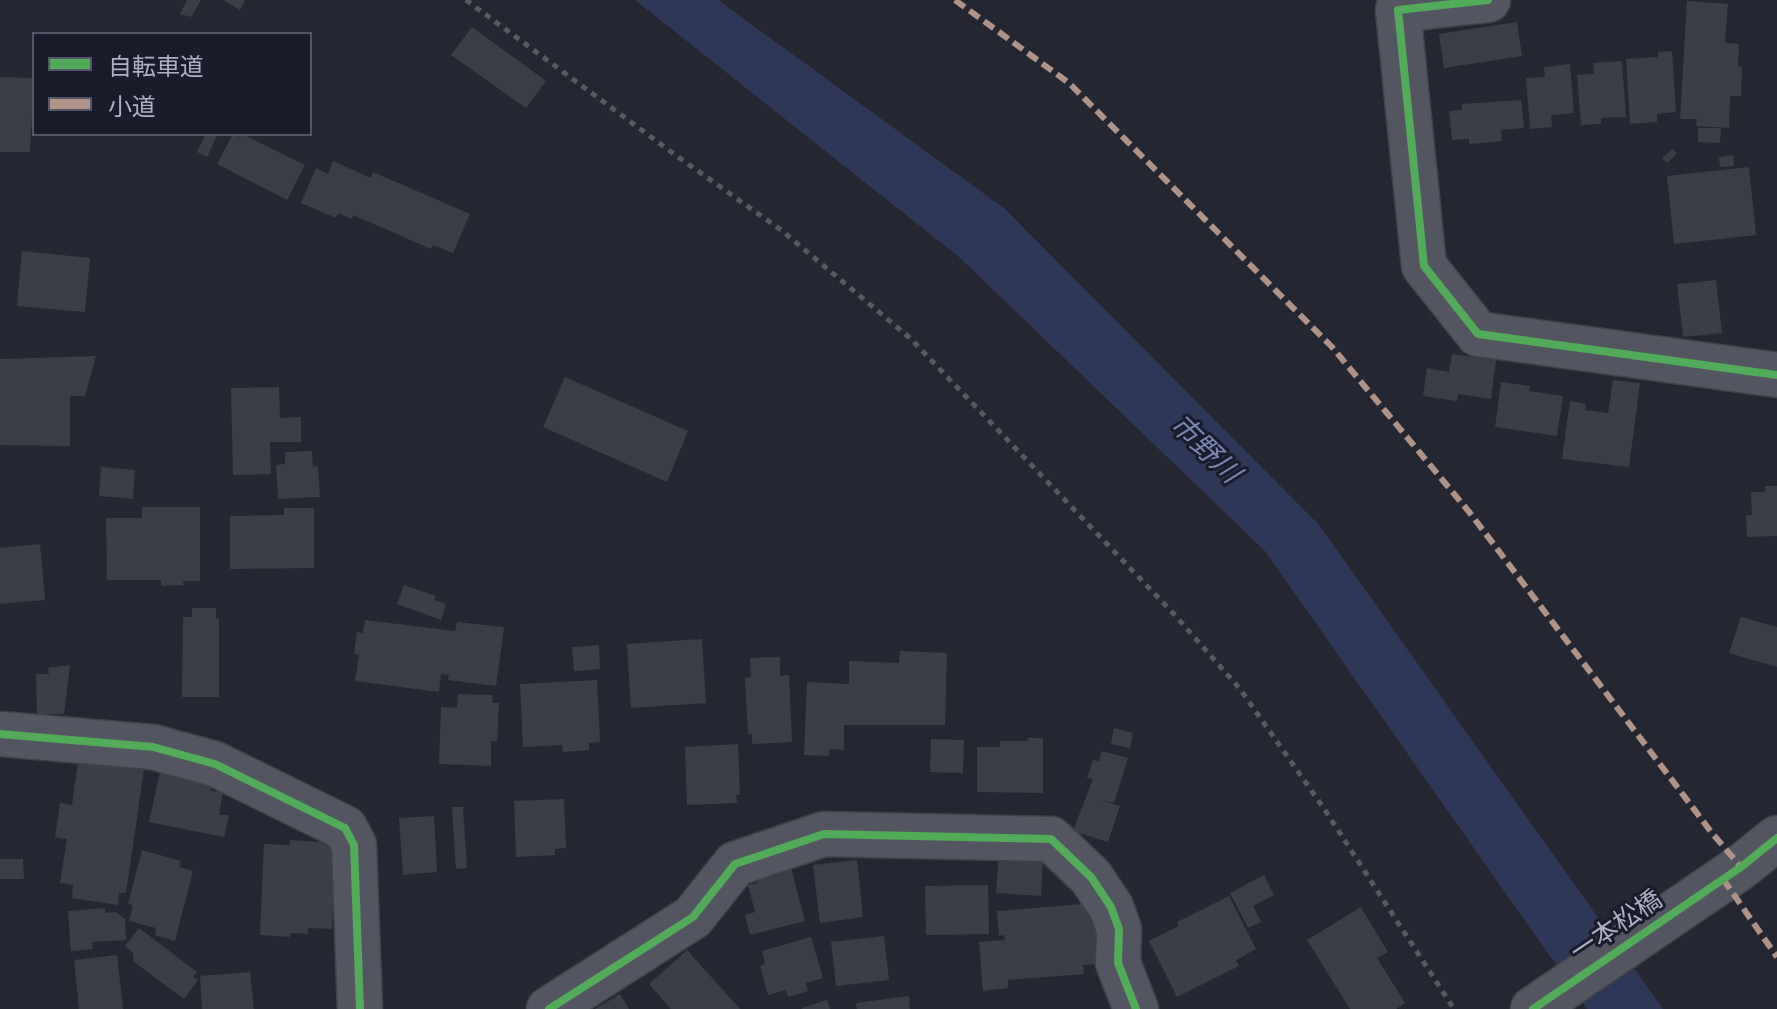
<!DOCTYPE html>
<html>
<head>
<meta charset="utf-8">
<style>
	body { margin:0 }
	#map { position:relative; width:1777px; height:1009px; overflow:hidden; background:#242731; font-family:"DejaVu Sans","Noto Sans JP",sans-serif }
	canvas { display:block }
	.legend { position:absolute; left:32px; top:32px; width:280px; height:104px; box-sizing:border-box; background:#181c2b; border:2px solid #535768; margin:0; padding:10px 14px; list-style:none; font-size:24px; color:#acb0c4 }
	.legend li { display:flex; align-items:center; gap:16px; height:40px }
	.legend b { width:40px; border:2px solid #535768 }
</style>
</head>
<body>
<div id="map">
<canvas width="1777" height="1009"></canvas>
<ul class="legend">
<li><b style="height:10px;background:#51ab58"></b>自転車道</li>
<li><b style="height:10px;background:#af9288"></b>小道</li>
</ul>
</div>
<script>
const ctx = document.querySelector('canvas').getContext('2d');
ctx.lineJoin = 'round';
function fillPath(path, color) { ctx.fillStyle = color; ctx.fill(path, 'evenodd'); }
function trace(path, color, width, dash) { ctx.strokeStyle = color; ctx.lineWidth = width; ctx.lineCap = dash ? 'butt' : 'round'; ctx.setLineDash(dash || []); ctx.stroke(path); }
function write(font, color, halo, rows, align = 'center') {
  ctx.font = font + ' "DejaVu Sans","Noto Sans JP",sans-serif'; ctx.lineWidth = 6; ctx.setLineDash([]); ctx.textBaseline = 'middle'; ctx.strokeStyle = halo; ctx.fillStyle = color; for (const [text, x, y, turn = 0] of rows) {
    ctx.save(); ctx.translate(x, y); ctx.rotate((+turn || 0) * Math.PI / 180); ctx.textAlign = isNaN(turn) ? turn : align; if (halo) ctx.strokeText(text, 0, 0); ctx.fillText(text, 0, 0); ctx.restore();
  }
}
fillPath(new Path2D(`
	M635,0H718L1005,209L1319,525L1663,1009H1587L1265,551L959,257Z`), '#2f3758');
fillPath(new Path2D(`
	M187,0H201L191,17L180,14Z
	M223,0H244L245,1L240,10Z
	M1687,1L1728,4L1725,43L1739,44L1738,66L1742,67L1741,96H1730L1729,128L1696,126L1697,119H1680Z
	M1517,22L1522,56L1444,68L1439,34Z
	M472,27L546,81L526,108L451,55Z
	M1672,51L1676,112L1657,114V122L1630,124L1626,59L1658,57V52Z
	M1622,61L1626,117L1601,118V124L1581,125L1577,75L1594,74L1593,63Z
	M1570,64L1574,113L1551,115L1552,127L1530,129L1526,78L1545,77L1544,67Z
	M0,77L34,78L30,152H0Z
	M1521,100L1524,128L1501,130L1502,141L1469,144V139L1452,140L1449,111L1462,110V104Z
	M1698,128H1721L1720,143L1698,142Z
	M206,134L217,136L207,157L197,152Z
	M233,134L239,137L242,134L305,165L287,200L217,164Z
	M1673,149L1677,154L1667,163L1662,158Z
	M1733,155L1734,166L1720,167L1719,157Z
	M333,161L371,178L373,172L470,214L453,253L433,245L431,249L353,215L352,219L338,213L336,218L301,203L316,168L328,174Z
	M1749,167L1756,235L1674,244L1667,176Z
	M22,251L90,258L85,312L17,306Z
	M1716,280L1722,333L1683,337L1677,284Z
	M1452,354L1496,360L1491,399L1458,394L1457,401L1423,396L1427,368L1449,372Z
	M96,356L85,396H70V446L0,445V359Z
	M565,377L688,431L667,482L543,427Z
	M1613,380L1640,383L1629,467L1562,459L1570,401L1586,404L1585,410L1608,413Z
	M1501,382L1530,386L1529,391L1563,396L1557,436L1495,427Z
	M279,387L280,418L301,417V442H270L271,474L233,475L231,388Z
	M312,451L313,467L318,466L320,497L278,499L276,465L285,464V452Z
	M101,467L135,470L133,499L99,496Z
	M1765,486H1777V536L1747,537L1746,515H1752L1751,492H1765Z
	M142,507H200V581H183L184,585L161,586V580H107L106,518H142Z
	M284,508H314V568L230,569V516L284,515Z
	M40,544L45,600L0,604V548Z
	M404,585L436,596L434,600L446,604L441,620L397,604Z
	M192,608H216V618L219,619V697H182L183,617H192Z
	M1741,617L1777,627V667L1729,653Z
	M365,620L455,631L457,622L504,627L496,686L448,680L449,675L441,674L439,692L355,681L359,655L354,654L357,632L363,633Z
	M702,639L706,703L631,708L627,644Z
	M599,645L600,669L574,671L572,647Z
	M900,651L947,653L945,725H844V750L829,749V756L804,755L807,682L849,684V661L899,663Z
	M780,657V676L789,675L792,742L752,744V734H748L745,678L751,677L750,658Z
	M70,665L64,714H37L36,674H49L48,668Z
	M597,680L600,742L589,743V750L563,752L562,745L523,747L520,684Z
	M458,694L493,695L492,703H499L497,741H491V766L439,764L441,707L457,708Z
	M1114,728L1133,733L1130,748L1111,744Z
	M1027,738H1043V793L977,792V747H1000V741H1028Z
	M931,739L964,740L963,773L930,772Z
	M738,744L740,795H736L737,803L687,805L685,747Z
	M1102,751L1128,758L1114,803L1097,799L1120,806L1108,842L1073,831L1093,779L1087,778L1093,760L1099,761Z
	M79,754L145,763L126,893H119L118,905L72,898L73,885L60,883L67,839L55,837L60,803L72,805Z
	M160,772L211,784V791L223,792L219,815H229L224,837L149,822Z
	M564,799L566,848L555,849V855L516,857L514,801Z
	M452,807H463L467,868L456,869Z
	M434,816L437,872L403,875L399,818Z
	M290,840L336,843L332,929L308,928V934L290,933V937L260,935L264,844L290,845Z
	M142,850L181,861L179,867L193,871L175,941L155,935L156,928L129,921L133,905L128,904Z
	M999,853L1043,855L1041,896L996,893Z
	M0,859H23L24,879H0Z
	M857,860L863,917L820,923L813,865Z
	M790,864L805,921L750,935L745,915L755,912L748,885L757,883L755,873Z
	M1264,875L1274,895L1253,906L1261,922L1248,928L1230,893Z
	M988,885L989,934L926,935L925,886Z
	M1229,896L1256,949L1236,960L1239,966L1177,997L1149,941L1179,926L1177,922Z
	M1094,903L1099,964L1083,965L1084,974L1008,980V988L983,991L979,942L1005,940L1004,935L999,936L997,911Z
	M1361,907L1388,952L1377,958L1405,1003L1396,1009H1350L1307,940Z
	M105,908V913L116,912L125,919L126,940L92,942L93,949L71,951L68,911Z
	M139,928L197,972L193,977L198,980L184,999L134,962L133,953L125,946Z
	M884,936L889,980L836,986L831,942Z
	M811,937L823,978L806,983L808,991L788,997L786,990L768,995L760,966L765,964L762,951Z
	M687,950L740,1009H671L649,984Z
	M117,955L123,1009H79L74,960Z
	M250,972L254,1009H202L200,976Z
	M620,994L629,1009H595Z
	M909,996L910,1009H857L856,1003Z
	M827,1000L830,1009H802V1008Z`), '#3b3e47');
const minor = new Path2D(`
	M1488,0L1398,10L1424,266L1478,334L1777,375
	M0,734L153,747L215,764L345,828L354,845L360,1009
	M549,1009L693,917L735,864L824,834L1051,839L1091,877L1111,907L1119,929L1118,963L1136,1009`);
const tertiary = new Path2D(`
	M1533,1009L1741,867L1777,838`);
trace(minor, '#40424a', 47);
trace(tertiary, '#40424a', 47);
trace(new Path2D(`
	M466,0L674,154L781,230L910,338L1173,613L1240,689L1325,810L1454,1009`), '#565a62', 5, [6, 6]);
trace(minor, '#535560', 44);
trace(tertiary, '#535560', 44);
trace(new Path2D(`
	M955,0L1069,83L1332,347L1470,513L1712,833L1741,867
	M1723,879L1777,957`), '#af9288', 6, [12, 6]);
trace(new Path2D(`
	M1488,0L1398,10L1424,266L1478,334L1777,375
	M0,734L153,747L215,764L345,828L354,845L360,1009
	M549,1009L693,917L735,864L824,834L1051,839L1091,877L1111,907L1119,929L1118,963L1136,1009
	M1533,1009L1741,867L1777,838`), '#51ab58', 8);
write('26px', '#acb0c4', '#181c2b', [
	["一本松橋",1617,927,-34]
]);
write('italic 28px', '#7a86b2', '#181c2b', [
	["市野川",1204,450,44]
]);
</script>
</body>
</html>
